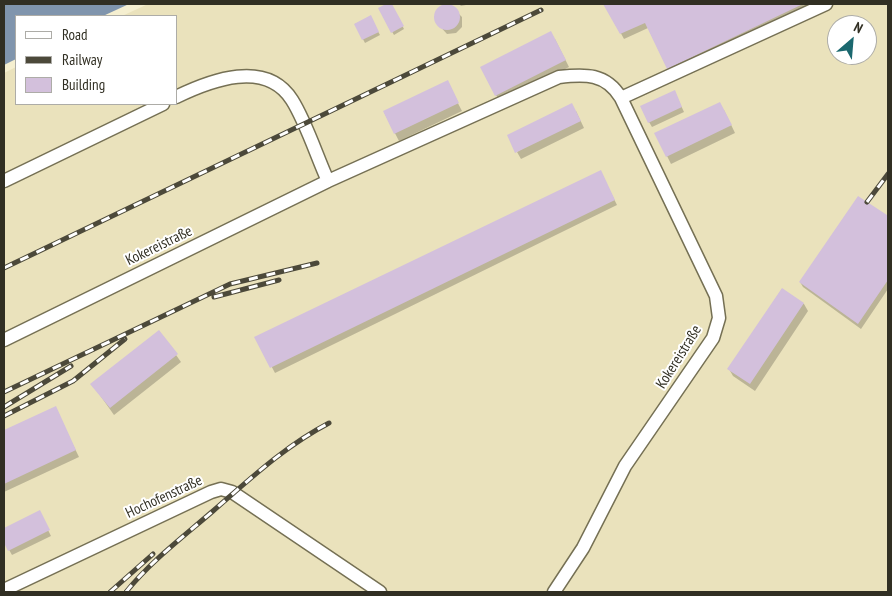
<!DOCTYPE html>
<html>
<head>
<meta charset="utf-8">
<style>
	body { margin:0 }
	#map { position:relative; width:892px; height:596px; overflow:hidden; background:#f5efd0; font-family:"PT Sans Narrow",sans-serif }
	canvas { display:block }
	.frame { position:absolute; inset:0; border:5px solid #312f23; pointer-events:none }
	.legend { position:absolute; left:15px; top:15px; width:162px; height:90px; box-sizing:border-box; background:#fff; border:1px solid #adaca7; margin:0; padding:6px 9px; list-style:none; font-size:15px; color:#312f23 }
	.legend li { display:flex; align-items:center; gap:10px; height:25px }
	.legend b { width:25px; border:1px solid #adaca7 }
	.north { position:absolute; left:827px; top:15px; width:50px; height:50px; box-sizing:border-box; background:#fff; border:1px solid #adaca7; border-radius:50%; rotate:27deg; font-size:14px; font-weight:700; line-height:20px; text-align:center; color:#312f23 }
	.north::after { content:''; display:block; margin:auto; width:18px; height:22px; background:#1b686f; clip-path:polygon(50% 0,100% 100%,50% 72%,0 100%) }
</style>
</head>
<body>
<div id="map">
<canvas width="892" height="596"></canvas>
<div class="frame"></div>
<ul class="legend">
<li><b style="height:6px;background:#fff"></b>Road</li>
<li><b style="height:6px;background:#4c493a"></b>Railway</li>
<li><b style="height:14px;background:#d3c0dc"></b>Building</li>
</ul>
<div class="north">N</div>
</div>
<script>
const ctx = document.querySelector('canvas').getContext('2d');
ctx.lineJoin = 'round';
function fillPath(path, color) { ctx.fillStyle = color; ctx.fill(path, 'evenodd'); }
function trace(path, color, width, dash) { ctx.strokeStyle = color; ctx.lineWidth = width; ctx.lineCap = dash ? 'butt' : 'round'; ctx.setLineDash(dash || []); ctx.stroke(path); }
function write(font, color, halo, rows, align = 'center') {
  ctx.font = font + ' "PT Sans Narrow",sans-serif'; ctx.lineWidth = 4; ctx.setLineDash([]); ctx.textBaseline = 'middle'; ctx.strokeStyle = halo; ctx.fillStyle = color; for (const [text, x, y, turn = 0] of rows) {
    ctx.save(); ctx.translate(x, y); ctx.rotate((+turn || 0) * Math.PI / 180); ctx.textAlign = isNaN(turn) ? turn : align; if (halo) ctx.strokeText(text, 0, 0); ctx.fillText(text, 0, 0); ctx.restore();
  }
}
fillPath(new Path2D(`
	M148,4H888V592H4V73L16,67V104H176V16H122ZM837,25H867V55H837Z`), '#eae2bc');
fillPath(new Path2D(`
	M4,4H129L103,16H16V59L4,65Z`), '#8095ad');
fillPath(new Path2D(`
	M391,4L404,29L394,35L379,9Z
	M459,4H471L461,6Z
	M605,4H817L671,73L648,28L624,39Z
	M442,6H451L462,17V27L456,33L447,34L436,22V13Z
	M370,17L380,35L365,43L355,24Z
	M555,39L569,67L500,102L496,95Z
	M450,88L462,111L399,141L384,112Z
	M677,97L684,112L652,127L649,122Z
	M724,110L735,133L671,164L667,156Z
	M576,111L584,128L521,159L517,152Z
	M603,177L617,205L275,373L256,337Z
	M888,215V289L861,329L803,287L800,282Z
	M782,289L804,304L808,311L755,391L733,376L729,369Z
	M159,331L181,362L114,415L92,384Z
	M55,408L79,457L4,492V432Z
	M39,512L51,536L12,555L4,541V530Z`), '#0003');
fillPath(new Path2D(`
	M386,4H392L404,26L391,33L378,8Z
	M603,4H803L667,69L645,23L620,34Z
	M434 17a13 13 0 1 1 26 0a13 13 0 1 1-26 0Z
	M371,15L379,32L362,40L354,24Z
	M551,31L566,60L495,96L480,67Z
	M448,80L459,103L394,134L383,111Z
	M675,90L682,107L648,123L640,106Z
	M720,102L732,125L666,157L654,133Z
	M572,103L581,121L515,153L507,135Z
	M601,170L615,200L270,368L254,337Z
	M858,196L887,215L888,213V280L858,324L799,282Z
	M782,288L804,303L750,384L727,369Z
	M159,330L178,354L110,408L90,384Z
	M56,406L76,450L4,484V430Z
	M40,510L50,530L8,551L4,543V528Z`), '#d3c0dc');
const minor = new Path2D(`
	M176,97C211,80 266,59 292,100C306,122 317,157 328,181
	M621,98L826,4
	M4,181L163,104
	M4,340L328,181L559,77C585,74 606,73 621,98L716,296L719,318L713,338L625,466L583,548L554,592
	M4,590L211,492L221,489L232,492L380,592`);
trace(minor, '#757054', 15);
trace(minor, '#fff', 12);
const rail = new Path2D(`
	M867,202L888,174
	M4,268L541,10
	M214,297L279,280
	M4,392L230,284L317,263
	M4,407L71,366
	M4,416L73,381L125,339
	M110,592L153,554
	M126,592C151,561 183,537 213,511C250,479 285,446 329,423`);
trace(rail, '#4c493a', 5);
trace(rail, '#fff', 3, [9]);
write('15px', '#312f23', '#fff', [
	["Kokereistraße",159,246,-26],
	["Kokereistraße",679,357,-58],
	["Hochofenstraße",164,497,-25]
]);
</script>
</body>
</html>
